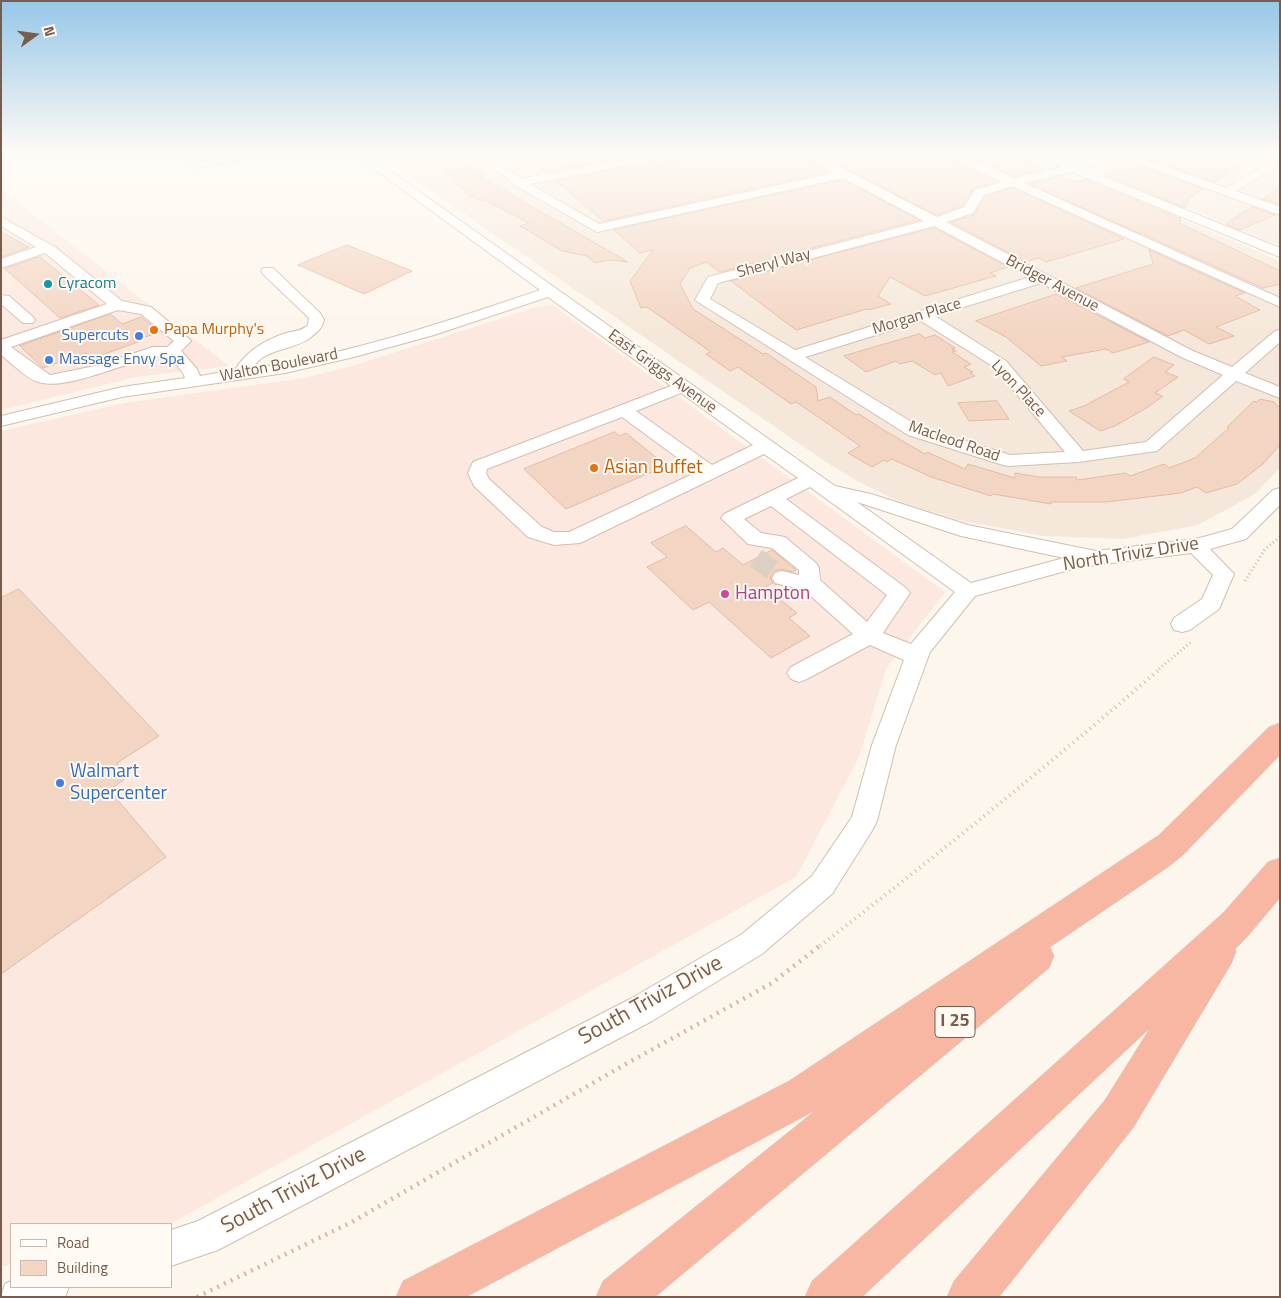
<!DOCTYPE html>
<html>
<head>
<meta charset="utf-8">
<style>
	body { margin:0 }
	#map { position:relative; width:1281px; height:1298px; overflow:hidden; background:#fdf6ec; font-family:"Titillium Web",sans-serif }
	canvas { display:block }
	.frame { position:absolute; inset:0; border:2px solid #7a5c4d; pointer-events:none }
	.legend { position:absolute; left:10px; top:1223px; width:162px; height:65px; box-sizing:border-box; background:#fffaf3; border:1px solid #cabbb1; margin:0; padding:6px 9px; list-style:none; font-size:15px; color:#7a5c4d }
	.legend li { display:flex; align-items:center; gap:10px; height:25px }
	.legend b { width:25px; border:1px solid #cabbb1 }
	.north { position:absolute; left:10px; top:10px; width:50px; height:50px; -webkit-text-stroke:4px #fffaf3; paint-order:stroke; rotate:76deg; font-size:14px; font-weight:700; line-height:20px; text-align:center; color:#7a5c4d }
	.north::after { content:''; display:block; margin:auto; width:18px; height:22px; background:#7a5c4d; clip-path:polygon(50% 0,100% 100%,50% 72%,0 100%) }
</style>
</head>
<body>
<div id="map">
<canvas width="1281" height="1298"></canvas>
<div class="frame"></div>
<ul class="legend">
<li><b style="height:6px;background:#fff"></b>Road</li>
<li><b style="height:14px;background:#f3d5c3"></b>Building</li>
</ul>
<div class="north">N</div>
</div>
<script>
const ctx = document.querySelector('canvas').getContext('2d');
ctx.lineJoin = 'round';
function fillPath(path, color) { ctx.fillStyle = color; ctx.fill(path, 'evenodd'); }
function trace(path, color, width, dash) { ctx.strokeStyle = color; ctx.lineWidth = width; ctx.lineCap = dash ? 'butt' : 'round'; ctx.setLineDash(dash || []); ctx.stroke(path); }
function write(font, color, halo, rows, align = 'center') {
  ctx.font = font + ' "Titillium Web",sans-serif'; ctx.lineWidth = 4; ctx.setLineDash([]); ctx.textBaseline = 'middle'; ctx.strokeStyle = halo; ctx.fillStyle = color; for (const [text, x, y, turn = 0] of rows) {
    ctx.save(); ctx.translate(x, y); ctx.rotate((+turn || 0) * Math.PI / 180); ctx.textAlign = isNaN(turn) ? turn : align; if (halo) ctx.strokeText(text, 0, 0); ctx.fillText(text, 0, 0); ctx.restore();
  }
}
fillPath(new Path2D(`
	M374,152H1025L1280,261V468L1255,494L1198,525L1123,539L1043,536L958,520L900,502L857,481L826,462Z
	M1050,152H1280V246Z`), '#f5e8da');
fillPath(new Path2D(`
	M161,152H287L188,169Z
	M1,189L129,289L229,366L136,377L1,410Z
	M553,305L945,592L886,669L859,757L796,877L170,1224H11V1264L1,1267V431L124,403L304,378L349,367L540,306Z`), '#fde8e0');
const building = new Path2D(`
	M427,152H436L441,155L455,153L483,176H479L628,262L610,260L595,263L587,256L562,251L520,226L529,223L484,200L480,201L465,192L425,154Z
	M566,152H624L630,156L546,172L529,159Z
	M698,152H796L829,172L603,221L556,181L642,164L645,166L704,156Z
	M815,152H939L941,156L997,182L974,188L963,205L937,215Z
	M959,152H1003L1042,169L1014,176Z
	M1226,152H1260L1214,182L1158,162L1191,154L1210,159L1216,156L1219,157Z
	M1140,166L1203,189L1189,198L1185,208L1105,175Z
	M1059,177L1075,182L1086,180L1181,219L1179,223L1280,271V284L1263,288L1145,235L1144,233L1141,234L1030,184Z
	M843,180L919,220L720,272L706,262L690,268L680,284L693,309L763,354L766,353L816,387L818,401L830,397L856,415L859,414L887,432L925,454L927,452L965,469L968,464L1015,478V473L1039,477H1076L1077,480L1126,473L1130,476L1164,464L1169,468L1195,458L1229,428L1227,427L1254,401L1257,402L1260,399L1274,402L1280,408V445L1263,464L1237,484L1206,493L1197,487L1181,493L1107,502H1051V504L993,494L991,496L931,477L892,459L886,462L884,460L872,467L848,453L860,446L824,421L796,402L791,404L738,367L730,371L726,368L706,354L711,352L647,307L641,308L630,281L653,250L640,253L614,230Z
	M1012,188L1124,239L1046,262L1039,258L1026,262L951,222L974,215L985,197Z
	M1280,188V205L1263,199Z
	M1252,207L1275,215L1240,230L1226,224Z
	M934,228L1008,267L990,273L996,276L925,296L890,277L878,296L891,304L869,310L867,309L796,330L731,281Z
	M1,232L29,247L1,257Z
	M347,245L412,271L364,294L298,265Z
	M1149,250L1245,293L1235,296L1260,310L1216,327L1234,336L1209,344L1184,330L1168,336L1076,288L1153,264Z
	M40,257L99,305L60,318L5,269Z
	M1057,294L1149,342L1113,353L1106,349L1062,357L1067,361L1041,366L1006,337L976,321Z
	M111,314L122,324L141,317L160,332L136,340L138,342L93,358L86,353L43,368L20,346Z
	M920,334L925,338L935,335L955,348L952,349L956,351L952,352L971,364L964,367L973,372L970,373L975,376L948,386L941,373L935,375L912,361L900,364L896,361L866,372L844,356Z
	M1154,357L1174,365L1165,372L1178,377L1155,393L1163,396L1148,407L1115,426L1100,431L1069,411L1084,406L1129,382L1124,379Z
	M997,401L1009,419L969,421L958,403Z
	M615,432L620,436L626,433L658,459L653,461L661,468L566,509L524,469Z
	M686,526L716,552L723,548L743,565L772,550L796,570L793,572L781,569L774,571L770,577L773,583L765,587L797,613L789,618L810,636L771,658L709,602L693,610L647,567L667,557L651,543Z
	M19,589L159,736L117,763L129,776L109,790L166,857L1,974V598Z`);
fillPath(building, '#f3d5c3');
trace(building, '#e6bba3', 1);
trace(new Path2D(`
	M756,558L782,578`), '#dcd0c4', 20, [20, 10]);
const minor = new Path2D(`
	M173,152H185L198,162L250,152H272L267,155L198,168L187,165Z
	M351,152H363L371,158L403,152H425L420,155L379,163L835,486L871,494L968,525L1096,551L1196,539L1232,529L1273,490L1280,488V505L1246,539L1210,549L1234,574L1219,609L1190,630L1182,632L1174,630L1171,624L1174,618L1202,599L1213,575L1191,553L1080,567L975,596L930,652L896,745L877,821L873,829L832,894L762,954L652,1021L218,1250L171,1266V1230L198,1221L630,999L742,934L812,876L852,817L872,745L904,660L870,645L807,679L799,682L791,679L787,673L791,667L853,634L804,590L775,583L772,578L775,573L782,571L799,575V570L772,548L748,544L721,518L724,514L798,478L764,454L580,543L554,545L528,537L474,486L468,473L473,462L671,386L548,297L434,335L354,357L285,373L122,397L1,426V416L122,387L185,378L183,373L171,358C149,348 74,393 38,382C25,378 12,363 1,355V340L107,304L45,253L1,268V259L36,247L1,226V217L55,247L122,301L151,307L188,338L191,341L181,351L197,369L200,376L235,370C246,351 265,340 286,333C294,331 302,331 308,325L309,318L263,274L261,271L263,268H273L320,313L324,320C322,329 317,332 310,338C292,351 264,348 253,368C351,354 445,322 540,290ZM118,310L141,314L174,341L167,347H153L95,366L50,375L11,347ZM681,393L753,445L712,465L636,411ZM622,417L697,472L569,532H554L542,527L489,479L486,473L487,469ZM810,487L955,592L911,644L883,633L910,593L906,588L786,499ZM857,502L961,536L1064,558L971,583ZM771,506L887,595L867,622L820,580L819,568L816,563L785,537L761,533L744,519Z
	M475,152H487L521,179L663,152H684L679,155L530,184L599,224L834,173L798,152H811L937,217L964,207L975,190L1002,182L942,154L941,152H955L1014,178L1061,167L1030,154L1029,152H1043L1073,164L1103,152H1125L1226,188L1280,157V165L1236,191L1280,207V215L1114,155L1082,168L1280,248V257L1072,172L1024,183L1280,298V307L1012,186L984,195L973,213L946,222L1193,351L1232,367L1275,331L1280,330V342L1245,373L1280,387V398L1236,381L1157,451L1078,462L1009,466L1003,465L908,435L695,300L708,277L924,221L843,178L597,232L515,185ZM934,226L1030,277L795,350L710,299L718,283ZM1041,283L1181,357L1223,375L1146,442L1083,451L1006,361L935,316ZM921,321L994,367L1065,452L1010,455L920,427L805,357Z
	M1,295L9,296L33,317L35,320L33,323H23L1,304Z
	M11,1281V1287H69L65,1297H1L5,1284Z`);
const highway = new Path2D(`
	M1280,723V755L1183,855L1168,867L1050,947L1054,956L1049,968L655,1297H596L603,1281L816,1110L466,1297H396L403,1281L789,1081L1159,835L1269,727Z
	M1280,858V898L1247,937L1235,949L1236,952L1231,964L1133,1128L999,1297H947L954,1281L1105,1100L1150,1028L862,1297H805L812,1281L1223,913L1268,862Z`);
trace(minor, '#d1beb0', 2);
trace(highway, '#dad1cd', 1);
trace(new Path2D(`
	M1245,581L1265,549L1280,537
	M1159,669L1191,642`), '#d9b8a5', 3, [1, 3]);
trace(new Path2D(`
	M820,946C936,856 1050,764 1161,668`), '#d9b8a5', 4, [1, 4.5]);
trace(new Path2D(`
	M197,1297L350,1223L624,1065L772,983L822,944`), '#d9b8a5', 4.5, [2, 5.5]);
fillPath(minor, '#fff');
fillPath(highway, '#f7b7a3');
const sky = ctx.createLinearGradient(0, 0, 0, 334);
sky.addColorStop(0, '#97c7e8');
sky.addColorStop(0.46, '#fefbf6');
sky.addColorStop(1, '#fefbf600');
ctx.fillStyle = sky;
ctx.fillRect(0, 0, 1281, 334);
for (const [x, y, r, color] of [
	[48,284,5,"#0f9aa8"],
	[154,330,5,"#e8710a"],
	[139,336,5,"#3f7fe0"],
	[49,360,5,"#3f7fe0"],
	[594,468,5,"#e8710a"],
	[725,594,5,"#d1479c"],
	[60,783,5,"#3f7fe0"]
]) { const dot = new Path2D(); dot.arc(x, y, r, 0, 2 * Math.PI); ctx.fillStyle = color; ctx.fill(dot); trace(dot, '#fffaf3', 2); }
write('16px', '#7a5c4d', '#fffaf3', [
	["Sheryl Way",774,264,-15],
	["Bridger Avenue",1052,284,28],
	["Morgan Place",917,317,-17],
	["Walton Boulevard",279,366,-11],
	["East Griggs Avenue",662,372,36],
	["Lyon Place",1018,389,47],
	["Macleod Road",954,442,19]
]);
write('16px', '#0d838f', '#fffaf3', [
	["Cyracom",58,284]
], 'left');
write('16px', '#c56008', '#fffaf3', [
	["Papa Murphy's",164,330]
], 'left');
write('16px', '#366cbe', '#fffaf3', [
	["Supercuts",129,336],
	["Massage Envy Spa",59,360,"left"]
], 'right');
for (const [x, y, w] of [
	[955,1022,40]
]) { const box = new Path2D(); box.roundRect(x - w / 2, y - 15.5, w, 31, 4); ctx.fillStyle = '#fffaf3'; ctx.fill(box); trace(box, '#7a5c4d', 1); }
write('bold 18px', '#7a5c4d', null, [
	["I 25",955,1022]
]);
write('19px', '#c56008', '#fffaf3', [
	["Asian Buffet",604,468]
], 'left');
write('19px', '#7a5c4d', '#fffaf3', [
	["North Triviz Drive",1131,555,-9]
]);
write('19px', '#b23c85', '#fffaf3', [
	["Hampton",735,594]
], 'left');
write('19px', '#366cbe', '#fffaf3', [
	["Walmart",70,772],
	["Supercenter",70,794]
], 'left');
write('22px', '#7a5c4d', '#fffaf3', [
	["South Triviz Drive",651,1001,-29],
	["South Triviz Drive",294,1191,-28]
]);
</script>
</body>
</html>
